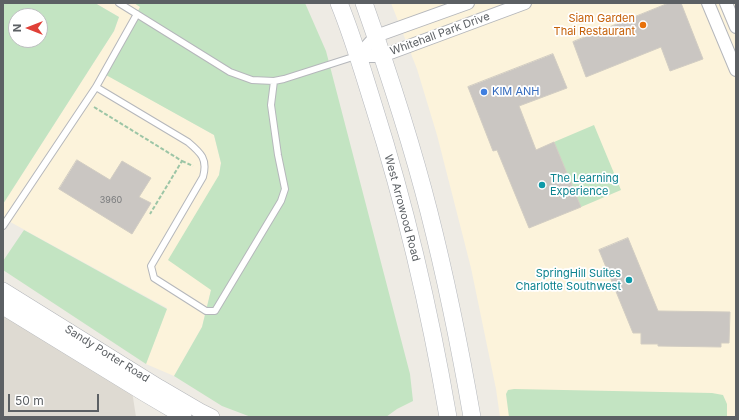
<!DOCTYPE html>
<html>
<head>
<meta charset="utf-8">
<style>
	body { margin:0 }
	#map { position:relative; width:739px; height:420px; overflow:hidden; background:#eeebe4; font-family:Inter,sans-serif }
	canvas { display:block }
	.frame { position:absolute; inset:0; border:4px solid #5c6064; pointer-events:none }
	.north { position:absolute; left:8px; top:8px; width:40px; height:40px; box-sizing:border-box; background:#fff; border:1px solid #bebfc1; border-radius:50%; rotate:270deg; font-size:11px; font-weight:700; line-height:16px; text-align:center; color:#5c6064 }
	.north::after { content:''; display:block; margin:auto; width:14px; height:18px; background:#e04038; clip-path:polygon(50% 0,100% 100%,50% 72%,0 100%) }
	.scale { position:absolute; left:8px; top:394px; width:91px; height:18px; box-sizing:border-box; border:2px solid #5c6064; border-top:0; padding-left:5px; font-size:12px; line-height:14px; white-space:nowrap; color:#5c6064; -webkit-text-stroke:3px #fff; paint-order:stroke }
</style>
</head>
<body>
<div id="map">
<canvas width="739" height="420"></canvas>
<div class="frame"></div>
<div class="north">N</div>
<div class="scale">50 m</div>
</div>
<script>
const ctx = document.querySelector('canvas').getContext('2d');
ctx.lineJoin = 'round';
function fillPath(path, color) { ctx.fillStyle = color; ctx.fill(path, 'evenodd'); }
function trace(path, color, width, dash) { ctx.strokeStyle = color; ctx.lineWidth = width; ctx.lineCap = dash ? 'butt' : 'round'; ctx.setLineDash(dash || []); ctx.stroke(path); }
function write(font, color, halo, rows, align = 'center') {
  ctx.font = font + ' Inter,sans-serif'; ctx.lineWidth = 3.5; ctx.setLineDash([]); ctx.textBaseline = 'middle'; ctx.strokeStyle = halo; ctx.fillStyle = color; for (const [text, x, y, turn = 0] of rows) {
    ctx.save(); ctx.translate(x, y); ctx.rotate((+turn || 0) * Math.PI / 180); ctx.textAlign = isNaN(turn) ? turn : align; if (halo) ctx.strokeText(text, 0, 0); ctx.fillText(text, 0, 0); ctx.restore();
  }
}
fillPath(new Path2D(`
	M95,3H134L140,7L107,75L214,135L221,163L219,175L211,290L202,327L174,376L146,364L167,308L3,218V204L114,31L119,17Z
	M391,3H736V417H500L496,389L471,268L437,135L417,69Z`), '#fcf3db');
fillPath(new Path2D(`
	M3,311L132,391L136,417H3Z`), '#dedad2');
fillPath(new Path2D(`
	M3,3H95L119,17L114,31L3,204ZM16,16H40V40H16Z
	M134,3H305L326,51L410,374L413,401L397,409L386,417H251L222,406L174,376L202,327L211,290L168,260L219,175L221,163L214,135L106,75L140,7Z
	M594,125L621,190L581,207L554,142Z
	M24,230L167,309L146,364L3,270V261Z
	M514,389L712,393L723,395L727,404V417H509L506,394L508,390Z`), '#c3e4c2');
const building = new Path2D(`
	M669,3H681L703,59L670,71L661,47L586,77L573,42Z
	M553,54L567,88L519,106L536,150L554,142L581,207L529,228L497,150L493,151L468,87Z
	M77,160L110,180L122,161L151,178L139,197L151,203L132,234L59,189Z
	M628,238L658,311L730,312L729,343H721V347L658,346V344H641V333H633L599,250Z`);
fillPath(building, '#cac6c2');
trace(building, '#d2cdc3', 1);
const service = new Path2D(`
	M119,3L230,72L252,80L274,81L284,79L356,56
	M96,87L188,142C201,153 208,159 203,177L151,266L154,278L206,311H215L281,201L285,189L278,155L271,105L274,81
	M3,226L96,87L137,14`);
const minor = new Path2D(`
	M708,3L736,70
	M726,3L736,27
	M358,56H382L525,3
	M358,56L376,36L468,3`);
const tertiary = new Path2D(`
	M3,290L159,387L200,411L212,417
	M3,307L145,394L184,417`);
const secondary = new Path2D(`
	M339,3C353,37 363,72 374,107C406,208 430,312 448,417
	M364,3C388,71 411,141 429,212C446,279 460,348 472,417`);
trace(service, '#b5b7bb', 8);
trace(minor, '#b5b7bb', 14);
trace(tertiary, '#b5b7bb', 16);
trace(secondary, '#b6b9be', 18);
trace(new Path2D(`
	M94,107L182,161L150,214
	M182,161L193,166`), '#9cc5a6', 2, [4, 2]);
trace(service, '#fff', 6);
trace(minor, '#fff', 12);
trace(tertiary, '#fff', 15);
trace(secondary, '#fff', 17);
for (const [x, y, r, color] of [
	[643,25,4,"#e8710a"],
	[484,92,4,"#3f7fe0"],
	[542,185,4,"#0f9aa8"],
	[629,280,4,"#0f9aa8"]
]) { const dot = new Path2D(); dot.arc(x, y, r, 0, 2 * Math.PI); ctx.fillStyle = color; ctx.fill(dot); trace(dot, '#fff', 1.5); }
write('9px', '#787a7c', null, [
	["3960",111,200]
]);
write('11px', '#c56008', '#fff', [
	["Siam Garden",635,19],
	["Thai Restaurant",635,32]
], 'right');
write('11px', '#5c6064', '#fff', [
	["Whitehall Park Drive",440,34,-20],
	["West Arrowood Road",402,208,75],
	["Sandy Porter Road",107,354,32]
]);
write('11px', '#366cbe', '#fff', [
	["KIM ANH",492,92]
], 'left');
write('11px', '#0d838f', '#fff', [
	["The Learning",550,179],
	["Experience",550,192],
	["SpringHill Suites",621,274,"right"],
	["Charlotte Southwest",621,287,"right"]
], 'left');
</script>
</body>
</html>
